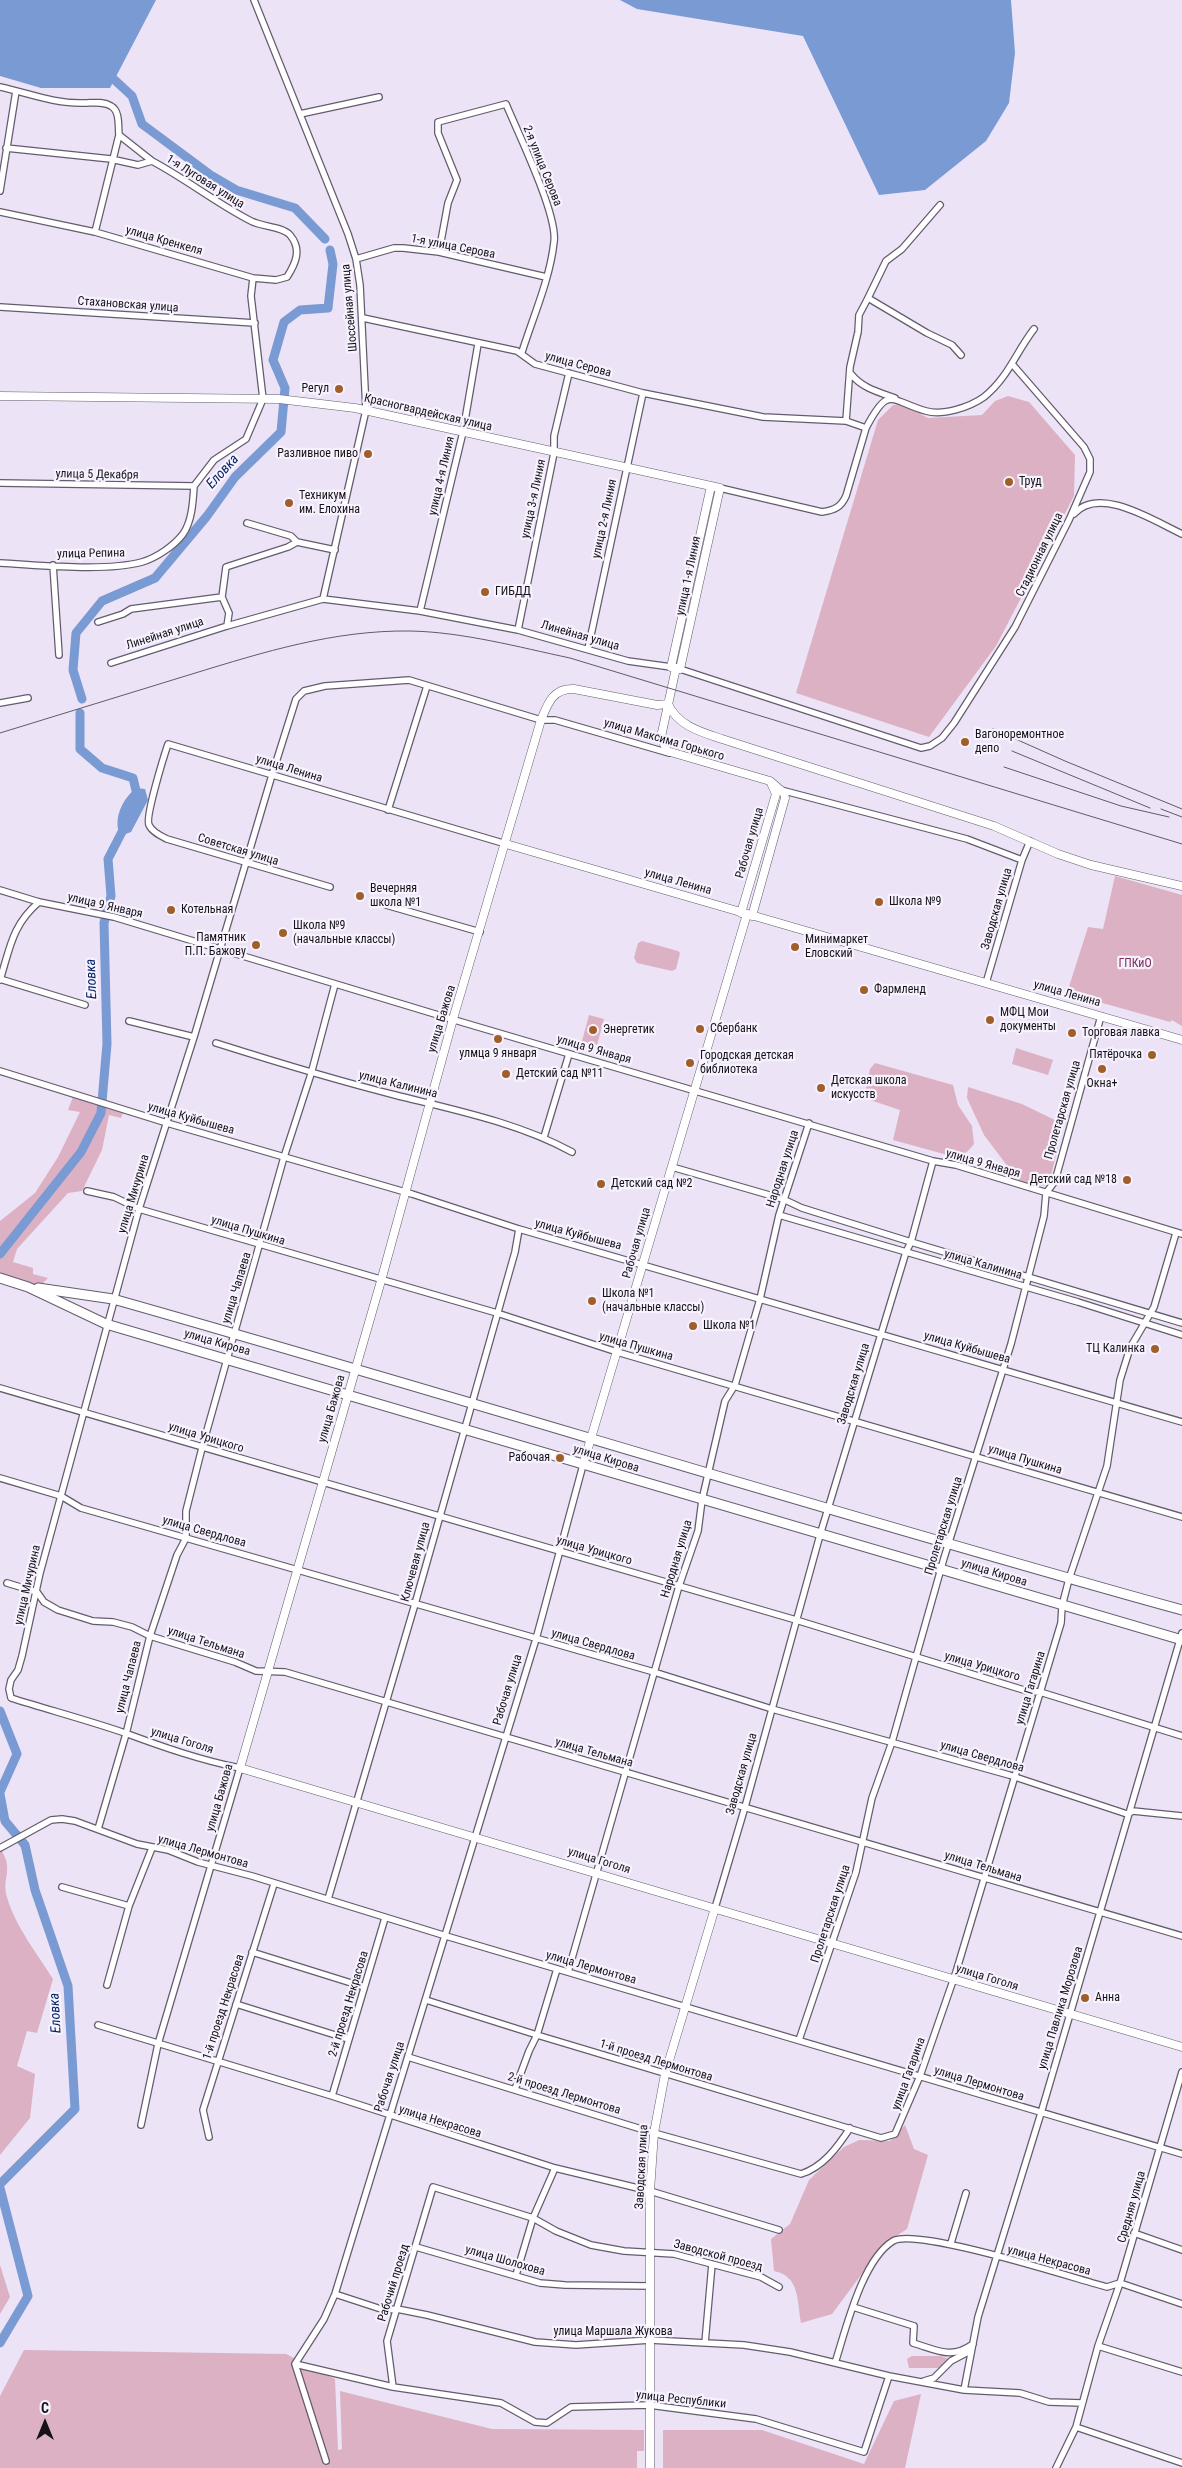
<!DOCTYPE html>
<html>
<head>
<meta charset="utf-8">
<style>
	body { margin:0 }
	#map { position:relative; width:1182px; height:2468px; overflow:hidden; background:#ece3f7; font-family:"Roboto Condensed",sans-serif }
	canvas { display:block }
	.north { position:absolute; left:20px; top:2398px; width:50px; height:50px; -webkit-text-stroke:4px #f7f2fe; paint-order:stroke; rotate:0deg; font-size:14px; font-weight:700; line-height:20px; text-align:center; color:#151218 }
	.north::after { content:''; display:block; margin:auto; width:18px; height:22px; background:#151218; clip-path:polygon(50% 0,100% 100%,50% 72%,0 100%) }
</style>
</head>
<body>
<div id="map">
<canvas width="1182" height="2468"></canvas>
<div class="north">С</div>
</div>
<script>
const ctx = document.querySelector('canvas').getContext('2d');
ctx.lineJoin = 'round';
function fillPath(path, color) { ctx.fillStyle = color; ctx.fill(path, 'evenodd'); }
function trace(path, color, width, dash) { ctx.strokeStyle = color; ctx.lineWidth = width; ctx.lineCap = dash ? 'butt' : 'round'; ctx.setLineDash(dash || []); ctx.stroke(path); }
function write(font, color, halo, rows, align = 'center') {
  ctx.font = font + ' "Roboto Condensed",sans-serif'; ctx.lineWidth = 4.5; ctx.setLineDash([]); ctx.textBaseline = 'middle'; ctx.strokeStyle = halo; ctx.fillStyle = color; for (const [text, x, y, turn = 0] of rows) {
    ctx.save(); ctx.translate(x, y); ctx.rotate((+turn || 0) * Math.PI / 180); ctx.textAlign = isNaN(turn) ? turn : align; if (halo) ctx.strokeText(text, 0, 0); ctx.fillText(text, 0, 0); ctx.restore();
  }
}
fillPath(new Path2D(`
	M1008,396L1029,402L1075,455L1074,496L996,646L929,737L796,693L878,420L893,405L902,404L928,418L982,415L995,401Z
	M1115,876L1182,895V1026L1172,1020L1170,1022L1067,993L1088,927L1103,929Z
	M642,941L678,951L680,953L676,969L672,971L637,963L634,958L638,943Z
	M589,1015L604,1019L597,1045L582,1041Z
	M1016,1048L1053,1060L1048,1075L1012,1064Z
	M875,1063L953,1085L958,1105L972,1126L974,1144C967,1153 962,1157 951,1156L893,1140L900,1110L864,1098L870,1069Z
	M968,1087L1022,1104L1063,1124L1049,1185L1036,1186L1018,1180L984,1135L967,1098Z
	M73,1097L123,1113L121,1118L109,1115L102,1150L82,1191L68,1193L17,1249L13,1262L33,1268V1274L48,1278L40,1286L0,1275V1221L35,1193L58,1157L80,1112L68,1110Z
	M0,1848C15,1871 1,1877 7,1897C14,1924 38,1955 53,1979L37,2033L27,2031L17,2066L35,2074L30,2118L0,2155Z
	M905,2125L914,2149L928,2155L907,2229L884,2244L832,2314L801,2323C797,2301 800,2276 774,2271L771,2239L790,2224L809,2180L844,2147L859,2140L890,2141Z
	M0,2265L10,2297L0,2314Z
	M24,2350L286,2354L335,2379L338,2450L342,2449L340,2391L492,2429L644,2430V2451H637V2468H0V2396Z
	M912,2356H941L949,2359L941,2368H909L907,2359Z
	M921,2394L905,2468H663V2430H762L864,2464L894,2401Z`), '#dcb1c4');
fillPath(new Path2D(`
	M0,0H156L110,88H41L0,76Z
	M620,0H1011L1015,53L1009,103L986,141L925,190L879,195L803,36L637,9Z
	M136,788L145,789L148,800L131,832L120,836C113,818 122,800 136,788Z`), '#7a9ad3');
trace(new Path2D(`
	M106,72L132,96L142,124L212,176L236,190L295,208L325,239
	M82,699L73,670L76,633L102,601L155,578L207,516L235,477L281,432L285,388L273,360L284,322L300,310L328,308L333,264L330,250
	M80,713V749L102,768L133,778L138,799
	M0,1254L81,1152L101,1113L107,1044L104,923L111,896L108,859L125,826
	M0,1711L17,1754L0,1792
	M0,1794L5,1821L25,1845L35,1890L68,1986L75,2109L0,2184
	M0,2188L28,2296L0,2343`), '#7a9ad3', 9);
const street = new Path2D(`
	M254,0L348,234L356,259L360,285L366,410L323,599
	M0,87C28,93 55,104 84,103C93,103 103,101 111,106C120,111 118,125 119,135L152,161
	M300,114L379,97
	M0,191L16,91
	M940,205L902,249L886,261L868,298L927,333L952,345L961,355
	M0,212L95,232L253,278L276,280L287,277C296,263 302,249 290,235C282,226 262,227 251,221C216,203 186,179 152,161L138,165L111,159L6,148
	M95,232L119,135
	M439,252L448,203L457,180L438,133V122L506,104C518,133 558,215 554,242C550,279 533,317 522,352
	M356,259L394,248H403L439,252L546,277
	M0,307L255,323
	M363,318L517,351L535,364L643,393L763,417L846,421L866,428C889,384 890,401 926,411C943,416 970,407 984,397C1008,378 1016,352 1034,329
	M851,374C862,388 878,392 895,398
	M846,421L850,367L858,332L859,315L868,298
	M0,483L194,486
	M194,486L214,460L246,439L263,399L251,296L253,278
	M720,488L822,512C835,510 841,507 846,496L866,428
	M1074,514C1099,485 1154,521 1182,534
	M247,523L291,536L297,542L335,550
	M0,563C40,565 105,572 142,562C156,558 174,546 183,534C192,521 193,502 194,486
	M53,565L59,655
	M420,611L463,432L478,344
	M98,622L123,614L131,609L222,597
	M227,626L229,613L222,597L226,567L288,547L297,542
	M518,630L554,453V436L569,373
	M588,649L643,393
	M111,663L227,626L323,599L420,611L518,630L628,661L671,667
	M680,669L921,748L930,746L942,738L954,723L1015,627L1069,520L1090,472V459L1084,447L1013,365
	M0,703L28,698
	M781,790L967,839L1022,860
	M388,810L427,686
	M330,887L167,839C161,836 152,832 149,825C145,817 164,756 168,744L506,844
	M0,890L39,902L114,917L458,1021L933,1161L956,1165L1182,1234
	M386,905L480,932
	M0,979L85,1005
	M0,980C10,948 12,925 39,902
	M986,983L1022,860L1030,841
	M129,1021L194,1037
	M216,1043C276,1062 335,1080 395,1095C455,1110 519,1123 572,1152
	M0,1071L167,1123L412,1194L519,1229L1182,1422
	M544,1137L569,1054
	M672,1167L783,1199L802,1208L911,1242L1182,1323
	M87,1191L114,1197L139,1209L497,1313L617,1352L1182,1517
	M779,1215L1078,1302L1182,1335
	M0,1388L796,1620L1027,1691L1040,1692L1182,1736
	M0,1478L61,1496L81,1508L654,1672L772,1709L1009,1775L1127,1814L1133,1811L1182,1816
	M7,1583L37,1592L44,1602L58,1610L93,1621L113,1622L132,1627L150,1636L235,1662L256,1671L285,1672L1182,1936
	M98,1829L126,1734L150,1636L177,1555L186,1538V1511L202,1448L284,1157L311,1074L335,984
	M0,1848L51,1820L62,1819L75,1821L137,1844L168,1850L198,1862L252,1876L446,1936L1182,2154
	M62,1887L129,1906
	M328,1899L415,1604L515,1252L519,1229
	M715,1908L745,1807L820,1535L906,1252L911,1242L933,1161
	M252,1952L364,1987
	M568,1972L679,1586L698,1531L702,1500L725,1401L735,1385L760,1299L779,1215L809,1123
	M107,1985L129,1906L152,1848
	M426,2000L537,2035L881,2138L895,2134L920,2076L956,1972L1061,1623L1062,1606L1069,1579L1107,1466L1120,1380L1130,1348L1154,1307L1176,1233
	M236,2004L348,2039
	M98,2025L332,2096L555,2168L650,2191L779,2230
	M799,2040L856,1872L872,1798L892,1742L944,1558L1011,1344L1044,1216L1046,1193L1055,1181L1101,1016
	M408,2057L654,2133L801,2174C823,2167 837,2148 850,2128
	M515,2089L529,2051L537,2035L557,1969
	M332,2096L385,1918
	M141,2125L158,2044L240,1768C200,1760 163,1747 125,1733C87,1720 49,1710 11,1698L9,1689L11,1680L18,1670L22,1656L40,1573L139,1209L194,1037L272,775L296,699L304,691L325,686L409,680L541,720H555L669,753
	M209,2137L203,2110L274,1884
	M1134,2233L1182,2250
	M951,2243L966,2193
	M416,2247L540,2283L565,2285L650,2286
	M516,2275L533,2218L555,2168
	M335,2294L384,2310L397,2309L427,2315L535,2342L576,2345L650,2340L744,2345L790,2352L889,2376L964,2390L1020,2393L1049,2402L1082,2403
	M853,2307L914,2326L913,2343C937,2350 951,2360 973,2344
	M705,2343L712,2264
	M1098,2346L1182,2372
	M835,2363C846,2329 862,2260 893,2241C916,2227 1073,2278 1107,2287L1120,2283L1182,2304
	M295,2364L393,2387L501,2403L535,2422L547,2423L571,2407L649,2405L756,2419L864,2452L889,2376
	M924,2381L934,2378L951,2361L968,2352
	M393,2387L387,2341L433,2187L533,2218L556,2231L591,2245L624,2251L674,2254L761,2277L779,2287
	M964,2390L978,2317L1041,2113L1182,1633
	M1076,2427L1182,2463
	M326,2461L295,2364L324,2319L335,2294L536,1639L583,1465
	M1056,2468L1076,2427L1098,2346L1120,2283L1182,2072`);
const secondary = new Path2D(`
	M0,396L279,399L355,408L711,486L720,488L680,669L671,667L711,486
	M676,668L661,737L667,751L770,781L784,793L785,798L752,916
	M506,844L1182,1040
	M1182,886L1091,865L1058,854L994,826L722,739C701,732 678,726 668,704L657,705L574,689C553,688 548,703 541,720L453,1019L381,1281L240,1768L1182,2047
	M741,913L776,794L771,783
	M583,1465L747,914
	M650,2468V2191L654,2133L665,2074L715,1908`);
const primary = new Path2D(`
	M0,1278L28,1287L106,1324L1182,1640
	M38,1288L113,1299C470,1400 824,1511 1182,1610`);
trace(street, '#645c6d', 8);
trace(secondary, '#645c6d', 9);
trace(primary, '#645c6d', 11);
trace(street, '#fff', 5.5);
trace(secondary, '#fff', 8);
trace(primary, '#fff', 9);
trace(new Path2D(`
	M993,729L1065,761L1182,809
	M0,733C64,713 128,694 192,674C264,652 334,630 410,631C463,632 518,647 570,658L1182,844
	M1012,751L1150,808
	M1004,767L1121,806L1169,817
	M1161,809L1182,817`), '#605b66', 1);
for (const [x, y, r, color] of [
	[339,389,5,"#a05f2a"],
	[368,454,5,"#a05f2a"],
	[1009,482,5,"#a05f2a"],
	[289,503,5,"#a05f2a"],
	[485,592,5,"#a05f2a"],
	[965,742,5,"#a05f2a"],
	[360,896,5,"#a05f2a"],
	[879,902,5,"#a05f2a"],
	[171,910,5,"#a05f2a"],
	[283,933,5,"#a05f2a"],
	[256,945,5,"#a05f2a"],
	[795,947,5,"#a05f2a"],
	[864,990,5,"#a05f2a"],
	[990,1020,5,"#a05f2a"],
	[700,1029,5,"#a05f2a"],
	[593,1030,5,"#a05f2a"],
	[1072,1033,5,"#a05f2a"],
	[498,1039,5,"#a05f2a"],
	[1152,1055,5,"#a05f2a"],
	[690,1063,5,"#a05f2a"],
	[1102,1069,5,"#a05f2a"],
	[506,1074,5,"#a05f2a"],
	[821,1088,5,"#a05f2a"],
	[1127,1180,5,"#a05f2a"],
	[601,1184,5,"#a05f2a"],
	[592,1301,5,"#a05f2a"],
	[693,1326,5,"#a05f2a"],
	[1155,1349,5,"#a05f2a"],
	[560,1458,5,"#a05f2a"],
	[1085,1998,5,"#a05f2a"]
]) { const dot = new Path2D(); dot.arc(x, y, r, 0, 2 * Math.PI); ctx.fillStyle = color; ctx.fill(dot); trace(dot, '#f7f2fe', 2); }
write('12px', '#151218', '#f7f2fe', [
	["2-я улица Серова",542,166,68],
	["1-я Луговая улица",205,182,32],
	["улица Кренкеля",164,241,16],
	["1-я улица Серова",453,247,11],
	["Стахановская улица",128,305,4],
	["Шоссейная улица",350,308,-95],
	["улица Серова",578,365,15],
	["Красногвардейская улица",428,413,13],
	["улица 5 Декабря",97,475,1],
	["улица 4-я Линия",442,476,-77],
	["улица 3-я Линия",534,499,-78],
	["улица 2-я Линия",605,519,-78],
	["улица Репина",91,554,-1],
	["Стадионная улица",1040,555,-64],
	["улица 1-я Линия",689,576,-78],
	["Линейная улица",165,634,-18],
	["Линейная улица",580,636,16],
	["улица Максима Горького",664,740,16],
	["улица Ленина",289,769,17],
	["Рабочая улица",750,843,-74],
	["Советская улица",238,850,17],
	["улица Ленина",678,882,16],
	["улица 9 Января",105,906,13],
	["Заводская улица",997,909,-74],
	["улица Ленина",1067,994,16],
	["улица Бажова",442,1019,-73],
	["улица 9 Января",594,1050,16],
	["улица Калинина",398,1085,14],
	["Пролетарская улица",1063,1110,-74],
	["улица Куйбышева",191,1119,16],
	["улица 9 Января",983,1164,16],
	["Народная улица",783,1169,-72],
	["улица Мичурина",134,1194,-73],
	["улица Пушкина",248,1231,17],
	["улица Куйбышева",578,1235,15],
	["Рабочая улица",637,1243,-74],
	["улица Калинина",983,1265,16],
	["улица Чапаева",237,1288,-73],
	["улица Кирова",217,1343,16],
	["улица Пушкина",636,1347,16],
	["улица Куйбышева",967,1348,16],
	["Заводская улица",854,1384,-73],
	["улица Бажова",332,1409,-74],
	["улица Урицкого",206,1438,17],
	["улица Кирова",606,1459,17],
	["улица Пушкина",1025,1460,17],
	["Пролетарская улица",944,1526,-73],
	["улица Свердлова",204,1532,16],
	["улица Урицкого",594,1551,16],
	["Народная улица",677,1559,-73],
	["Ключевая улица",416,1562,-75],
	["улица Кирова",994,1573,17],
	["улица Мичурина",28,1585,-77],
	["улица Тельмана",206,1643,18],
	["улица Свердлова",593,1645,16],
	["улица Урицкого",982,1667,16],
	["улица Чапаева",129,1677,-76],
	["улица Гагарина",1031,1688,-73],
	["Рабочая улица",508,1690,-73],
	["улица Гоголя",182,1741,17],
	["улица Тельмана",594,1753,16],
	["улица Свердлова",982,1757,16],
	["Заводская улица",742,1774,-74],
	["улица Бажова",220,1798,-74],
	["улица Лермонтова",203,1852,16],
	["улица Гоголя",599,1861,17],
	["улица Тельмана",983,1867,17],
	["Пролетарская улица",831,1914,-72],
	["улица Лермонтова",591,1968,16],
	["улица Гоголя",987,1978,17],
	["2-й проезд Некрасова",349,2004,-73],
	["1-й проезд Некрасова",224,2007,-72],
	["улица Павлика Морозова",1061,2008,-73],
	["1-й проезд Лермонтова",656,2061,17],
	["улица Гагарина",909,2074,-70],
	["Рабочая улица",390,2077,-72],
	["улица Лермонтова",979,2084,17],
	["2-й проезд Лермонтова",564,2094,17],
	["улица Некрасова",440,2122,17],
	["Заводская улица",642,2167,-87],
	["Средняя улица",1132,2207,-74],
	["Заводской проезд",718,2256,15],
	["улица Шолохова",505,2261,16],
	["улица Некрасова",1049,2261,15],
	["Рабочий проезд",394,2283,-73],
	["улица Маршала Жукова",613,2332],
	["улица Республики",681,2400,6]
]);
write('12px', '#151218', '#f7f2fe', [
	["Регул",329,389,"right"],
	["Разливное пиво",358,454,"right"],
	["Труд",1019,482],
	["Техникум",299,496],
	["им. Елохина",299,510],
	["ГИБДД",495,592],
	["Вагоноремонтное",975,735],
	["депо",975,749],
	["Вечерняя",370,889],
	["школа №1",370,903],
	["Школа №9",889,902],
	["Котельная",181,910],
	["Школа №9",293,926],
	["(начальные классы)",293,940],
	["Памятник",246,938,"right"],
	["П.П. Бажову",246,952,"right"],
	["Минимаркет",805,940],
	["Еловский",805,954],
	["Фармленд",874,990],
	["МФЦ Мои",1000,1013],
	["документы",1000,1027],
	["Сбербанк",710,1029],
	["Энергетик",603,1030],
	["Торговая лавка",1082,1033],
	["улмца 9 января",498,1054,"center"],
	["Пятёрочка",1142,1055,"right"],
	["Городская детская",700,1056],
	["библиотека",700,1070],
	["Детский сад №11",516,1074],
	["Детская школа",831,1081],
	["искусств",831,1095],
	["Окна+",1102,1084,"center"],
	["Детский сад №18",1117,1180,"right"],
	["Детский сад №2",611,1184],
	["Школа №1",602,1294],
	["(начальные классы)",602,1308],
	["Школа №1",703,1326],
	["ТЦ Калинка",1145,1349,"right"],
	["Рабочая",550,1458,"right"],
	["Анна",1095,1998]
], 'left');
write('12px', '#7c2c57', '#f7f2fe', [
	["ГПКиО",1135,964]
]);
write('italic 14px', '#032465', '#f7f2fe', [
	["Еловка",223,472,-48],
	["Еловка",92,979,-92],
	["Еловка",56,2013,-93]
]);
</script>
</body>
</html>
